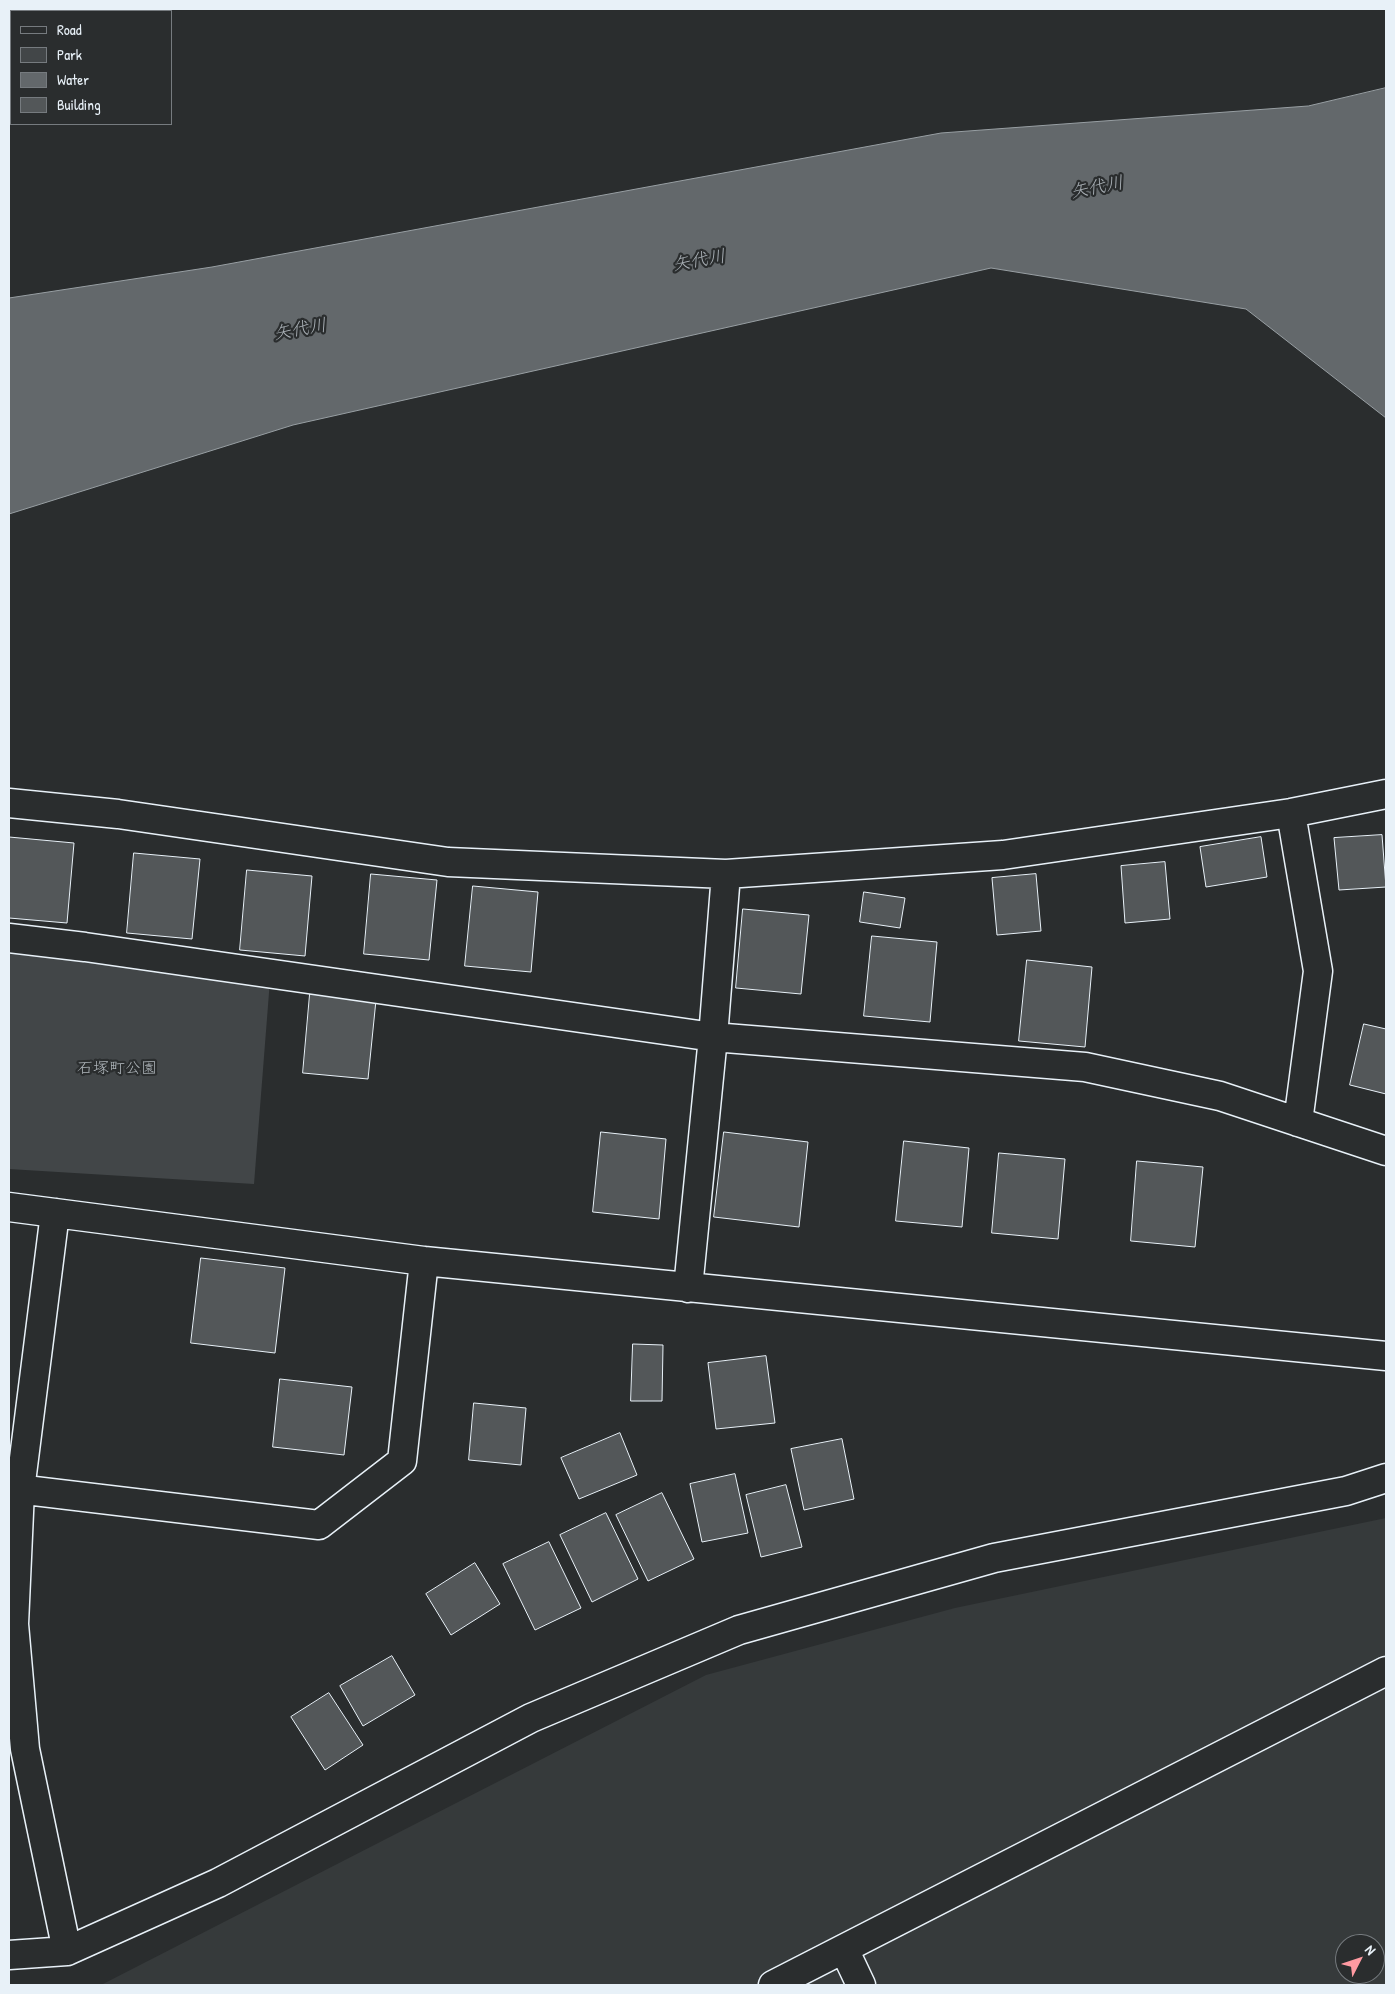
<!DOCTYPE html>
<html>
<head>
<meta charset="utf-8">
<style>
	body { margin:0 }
	#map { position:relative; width:1395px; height:1994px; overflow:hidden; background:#2a2d2e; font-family:"Patrick Hand",sans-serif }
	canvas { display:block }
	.frame { position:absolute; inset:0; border:10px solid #e8f1f8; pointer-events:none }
	.legend { position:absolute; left:10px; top:10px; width:162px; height:115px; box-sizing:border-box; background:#2a2d2e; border:1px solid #767b7f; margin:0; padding:6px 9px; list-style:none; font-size:15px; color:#e8f1f8 }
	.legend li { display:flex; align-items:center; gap:10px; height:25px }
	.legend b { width:25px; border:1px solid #767b7f }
	.north { position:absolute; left:1335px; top:1934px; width:50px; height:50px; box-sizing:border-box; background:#2a2d2e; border:1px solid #767b7f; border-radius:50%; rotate:49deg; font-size:14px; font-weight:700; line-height:20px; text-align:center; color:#e8f1f8 }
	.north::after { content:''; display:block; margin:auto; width:18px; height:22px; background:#ff9aa2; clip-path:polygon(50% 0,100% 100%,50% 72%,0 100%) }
</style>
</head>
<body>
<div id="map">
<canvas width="1395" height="1994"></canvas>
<div class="frame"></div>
<ul class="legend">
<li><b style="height:6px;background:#2a2d2e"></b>Road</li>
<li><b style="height:14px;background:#424648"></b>Park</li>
<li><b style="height:14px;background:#63686b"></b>Water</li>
<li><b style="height:14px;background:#535759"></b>Building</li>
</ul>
<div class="north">N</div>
</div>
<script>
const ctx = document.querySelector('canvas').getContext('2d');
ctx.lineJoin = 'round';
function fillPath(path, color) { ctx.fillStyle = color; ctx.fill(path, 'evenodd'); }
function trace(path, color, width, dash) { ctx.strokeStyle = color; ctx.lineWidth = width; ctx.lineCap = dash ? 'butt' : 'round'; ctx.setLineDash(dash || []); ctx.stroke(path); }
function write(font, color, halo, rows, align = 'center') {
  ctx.font = font + ' "Patrick Hand","Klee One",sans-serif'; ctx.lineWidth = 4.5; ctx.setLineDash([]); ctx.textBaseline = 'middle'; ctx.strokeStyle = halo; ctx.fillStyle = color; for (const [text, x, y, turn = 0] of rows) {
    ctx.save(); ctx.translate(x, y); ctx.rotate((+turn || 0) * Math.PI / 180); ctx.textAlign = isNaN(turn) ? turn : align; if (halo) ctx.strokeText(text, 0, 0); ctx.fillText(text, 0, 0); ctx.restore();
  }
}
fillPath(new Path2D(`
	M1386,1518V1985H101L706,1675L955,1608ZM1345,1944H1375V1974H1345Z`), '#363a3b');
fillPath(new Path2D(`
	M9,950L270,980L254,1184L9,1169Z`), '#424648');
const water = new Path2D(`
	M1386,88V418L1246,309L991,268L293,425L9,514V298L212,267L941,133L1308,106Z`);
fillPath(water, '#63686b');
trace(water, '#989fa3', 1);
const building = new Path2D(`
	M1382,835L1386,887L1339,890L1334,838Z
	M9,837L74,843L67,923L9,918Z
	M1261,837L1267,877L1206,887L1200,847Z
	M134,853L200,859L192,939L127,933Z
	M1165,862L1170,919L1125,923L1121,866Z
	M247,870L312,876L305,956L240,950Z
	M371,874L437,880L429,960L364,954Z
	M1036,874L1041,931L997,935L992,878Z
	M473,886L538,892L531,972L465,966Z
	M864,892L905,898L900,928L860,922Z
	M743,909L809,915L801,994L736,988Z
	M872,936L937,942L930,1022L864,1016Z
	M1027,960L1092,967L1085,1047L1019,1041Z
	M310,994L376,1000L368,1079L303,1073Z
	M1364,1024L1386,1029V1094L1350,1085Z
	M601,1132L666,1139L659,1219L593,1212Z
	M724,1132L808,1142L799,1227L714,1217Z
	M904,1141L969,1148L962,1227L896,1221Z
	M999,1153L1065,1159L1058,1239L992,1233Z
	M1137,1161L1203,1167L1195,1247L1131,1241Z
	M201,1258L285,1268L275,1353L191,1343Z
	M633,1344L663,1345L662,1401H631Z
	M766,1356L775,1423L716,1429L708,1363Z
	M280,1379L352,1387L344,1455L273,1447Z
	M474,1403L526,1408L521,1465L469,1460Z
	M620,1433L637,1475L579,1499L561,1458Z
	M842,1439L854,1499L804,1510L791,1449Z
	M735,1474L748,1533L702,1542L690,1484Z
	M786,1485L802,1547L761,1557L746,1495Z
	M662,1493L694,1559L648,1581L616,1515Z
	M606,1513L638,1579L592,1602L560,1535Z
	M549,1542L581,1608L535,1630L503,1564Z
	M475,1563L500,1604L451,1635L426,1594Z
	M392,1656L415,1695L363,1726L340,1686Z
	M329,1693L363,1745L325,1770L291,1717Z`);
fillPath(building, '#535759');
trace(building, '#e8f1f8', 1);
const minor = new Path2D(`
	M9,803L118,814L448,862L726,874L1003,855L1291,813L1386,794
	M1291,813L1318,971L1298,1122
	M9,938L85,947L713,1037L1085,1067L1220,1096L1386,1151
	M9,1207L424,1261L1386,1356
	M55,1213L20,1490L14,1624L25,1749L67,1951
	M688,1288L713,1037L726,874
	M9,1488L319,1525L402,1461L424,1261
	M844,1949L861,1985
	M9,1955L67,1951L218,1883L531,1718L739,1630L994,1558L1346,1491L1386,1478
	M773,1985L1386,1671`);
trace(minor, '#e8f1f8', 31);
trace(minor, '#2a2d2e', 28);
write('16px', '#aeb5ba', '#2a2d2e', [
	["石塚町公園",117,1069]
]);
write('italic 18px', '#acb3b9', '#2a2d2e', [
	["矢代川",1097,188,-11],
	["矢代川",699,261,-10],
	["矢代川",300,330,-10]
]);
</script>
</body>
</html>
